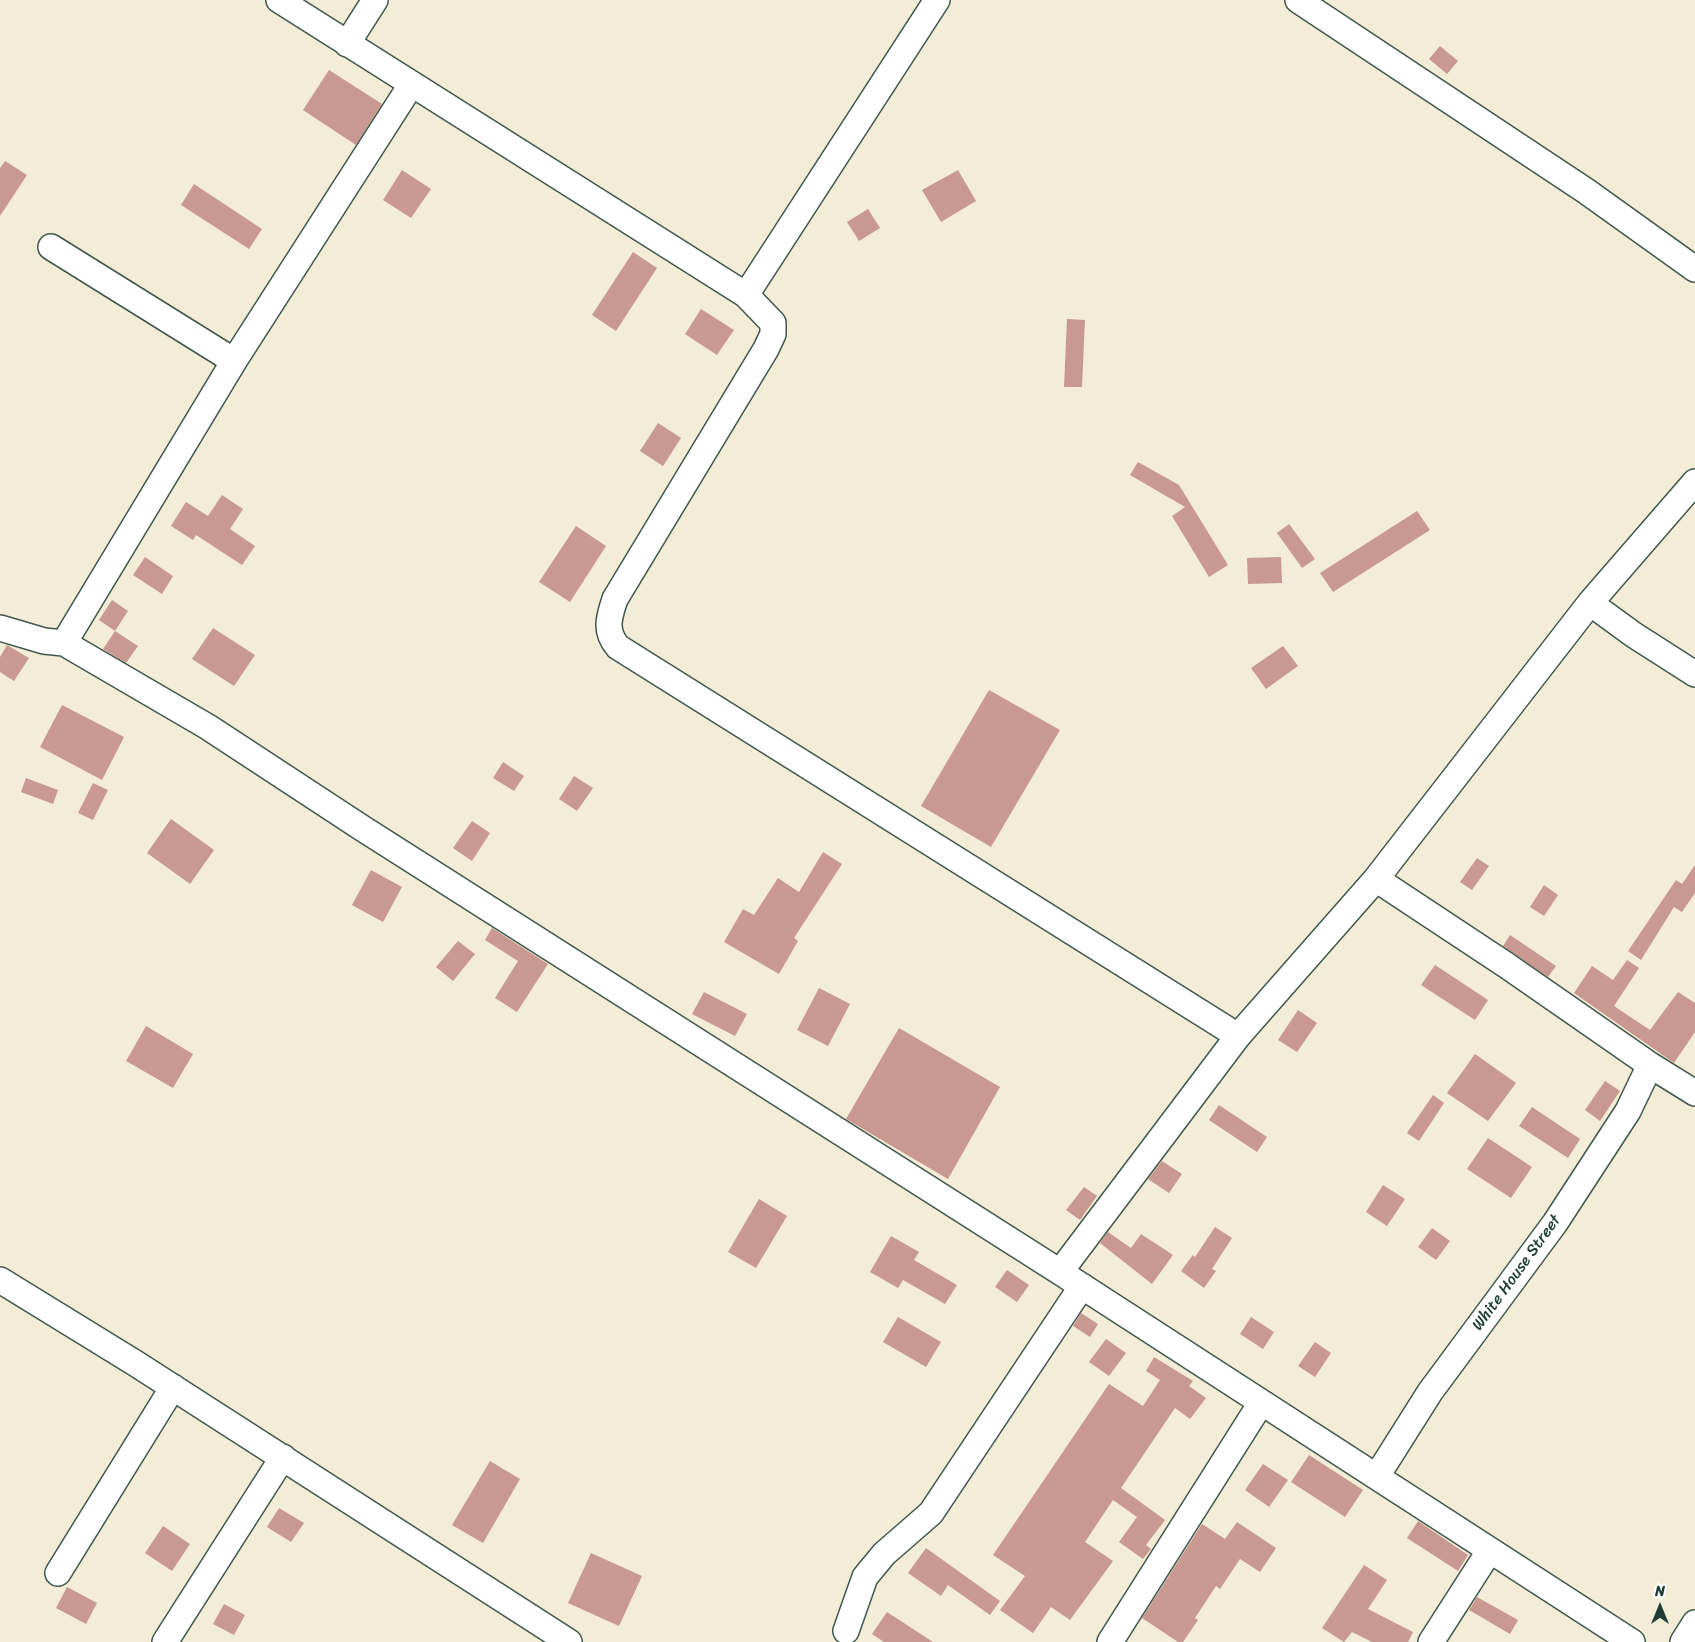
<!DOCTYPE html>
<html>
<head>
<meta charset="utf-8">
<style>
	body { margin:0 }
	#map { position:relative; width:1695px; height:1642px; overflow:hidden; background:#f3ecd7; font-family:Sriracha,sans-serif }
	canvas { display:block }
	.north { position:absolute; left:1635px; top:1582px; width:50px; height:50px; -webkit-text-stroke:4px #fff; paint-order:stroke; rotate:0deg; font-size:14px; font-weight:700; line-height:20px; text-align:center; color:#1f3d34 }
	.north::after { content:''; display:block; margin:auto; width:18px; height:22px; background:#1f3d34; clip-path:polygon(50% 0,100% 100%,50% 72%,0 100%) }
</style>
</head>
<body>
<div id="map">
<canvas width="1695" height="1642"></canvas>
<div class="north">N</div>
</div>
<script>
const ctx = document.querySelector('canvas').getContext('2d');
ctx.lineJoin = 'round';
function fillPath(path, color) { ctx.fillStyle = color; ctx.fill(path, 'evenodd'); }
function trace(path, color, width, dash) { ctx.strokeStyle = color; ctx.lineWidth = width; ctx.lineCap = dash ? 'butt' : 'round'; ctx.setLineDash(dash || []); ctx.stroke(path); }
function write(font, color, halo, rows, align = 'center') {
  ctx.font = font + ' Sriracha,sans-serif'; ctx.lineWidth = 5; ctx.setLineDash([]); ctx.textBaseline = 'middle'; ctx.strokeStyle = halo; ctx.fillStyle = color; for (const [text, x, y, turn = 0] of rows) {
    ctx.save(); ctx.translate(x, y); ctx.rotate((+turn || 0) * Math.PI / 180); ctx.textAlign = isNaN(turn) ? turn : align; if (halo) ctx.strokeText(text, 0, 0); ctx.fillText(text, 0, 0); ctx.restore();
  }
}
fillPath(new Path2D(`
	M1440,46L1458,61L1447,74L1429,59Z
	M329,70L382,104L356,145L303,110Z
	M5,161L27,175L0,216V168Z
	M402,170L431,189L411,218L383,200Z
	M958,170L976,201L941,222L922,190Z
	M194,184L262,229L249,249L181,205Z
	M868,209L880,228L859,241L847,222Z
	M633,252L657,268L616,331L592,315Z
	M701,309L734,330L717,355L685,334Z
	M1067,319L1085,320L1082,387H1064Z
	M658,423L681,438L663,466L640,451Z
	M1138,462L1179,485L1228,565L1209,577L1172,516L1185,507L1130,475Z
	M222,495L243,509L230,529L255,546L242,565L196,535L193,540L171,526L186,502L208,516Z
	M1417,511L1430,530L1333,592L1320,573Z
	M1289,524L1315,559L1302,568L1277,533Z
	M576,526L606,546L570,602L539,582Z
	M145,557L173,576L162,594L133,575Z
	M1281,557L1282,583L1248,584L1247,558Z
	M112,600L128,611L115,631L99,620Z
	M213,628L255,655L234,686L192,659Z
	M115,631L138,646L126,663L103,649Z
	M7,645L29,658L14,681L0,672V657Z
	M1283,646L1298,666L1266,689L1251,668Z
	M989,690L1060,730L991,847L921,806Z
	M62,705L124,737L102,780L40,747Z
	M503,762L524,776L514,791L493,778Z
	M574,776L593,788L577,811L559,799Z
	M26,778L58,790L53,804L21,792Z
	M93,783L108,790L93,820L78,813Z
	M171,819L214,850L190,884L147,853Z
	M472,821L490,833L472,861L453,848Z
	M823,852L842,864L794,938L798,941L779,974L724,942L743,909L754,915L778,878L799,892Z
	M1477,858L1489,866L1472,890L1460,882Z
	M1695,865V893L1682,912L1674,907L1641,960L1628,951L1676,880L1682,884Z
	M371,870L402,887L383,922L352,905Z
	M1544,885L1558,895L1544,916L1530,907Z
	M492,928L548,964L517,1012L495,998L518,961L485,940Z
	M1510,935L1556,966L1548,977L1503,946Z
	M458,941L475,954L453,981L436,967Z
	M1627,960L1639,968L1614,1006L1650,1030L1678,992L1695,1003V1032L1674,1063L1574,993L1592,966L1613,980Z
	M1435,965L1488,1000L1475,1020L1421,985Z
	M819,988L850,1004L828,1046L797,1030Z
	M704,992L747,1014L735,1036L692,1014Z
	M1298,1010L1317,1023L1297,1052L1278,1040Z
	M146,1026L193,1054L173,1088L126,1061Z
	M899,1028L1000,1087L948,1179L846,1119Z
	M1475,1054L1516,1083L1488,1121L1447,1093Z
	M1605,1081L1620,1091L1600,1121L1585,1110Z
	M1433,1095L1444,1103L1419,1141L1407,1133Z
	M1219,1105L1267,1137L1257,1152L1209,1120Z
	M1532,1107L1580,1139L1568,1158L1519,1126Z
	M1488,1138L1532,1167L1511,1198L1467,1169Z
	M1162,1161L1182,1174L1169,1193L1148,1179Z
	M1383,1185L1405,1199L1387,1226L1366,1212Z
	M1084,1187L1097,1196L1080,1220L1066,1210Z
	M759,1199L787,1216L756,1268L728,1252Z
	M1215,1227L1232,1238L1212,1269L1216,1271L1204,1288L1181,1271L1193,1255L1195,1257Z
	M1432,1228L1450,1241L1436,1260L1418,1247Z
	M1108,1232L1131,1248L1141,1234L1173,1255L1152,1284L1100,1243Z
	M891,1236L919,1252L914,1260L957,1285L945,1304L903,1280L898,1288L870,1272Z
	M1007,1270L1029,1285L1017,1302L995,1287Z
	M1081,1313L1098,1324L1090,1337L1073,1326Z
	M898,1317L941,1342L926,1367L883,1342Z
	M1251,1317L1274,1332L1263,1349L1240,1334Z
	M1106,1339L1126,1353L1109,1376L1089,1362Z
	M1315,1342L1331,1353L1315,1377L1298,1366Z
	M1154,1357L1193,1381L1189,1386L1206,1398L1190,1419L1175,1408L1121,1488L1165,1520L1146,1545L1151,1549L1143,1559L1119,1542L1137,1517L1113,1500L1085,1542L1113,1561L1070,1620L1051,1607L1033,1633L1000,1610L1025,1576L993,1555L1109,1384L1143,1406L1160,1380L1146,1371Z
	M1309,1455L1363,1490L1345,1517L1291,1482Z
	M490,1461L520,1479L483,1543L452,1525Z
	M1263,1464L1288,1480L1269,1507L1245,1490Z
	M279,1508L304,1523L291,1542L267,1527Z
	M1418,1521L1468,1555L1458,1571L1407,1538Z
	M1237,1522L1276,1548L1260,1572L1240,1559L1220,1589L1216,1586L1195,1618L1198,1620L1183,1642H1178L1142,1618L1202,1524L1225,1539Z
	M163,1526L190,1544L172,1571L145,1553Z
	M926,1548L1000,1601L990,1615L948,1585L941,1596L908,1573Z
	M591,1553L642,1576L619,1626L568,1603Z
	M1364,1565L1387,1580L1368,1609L1413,1632L1408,1642H1372L1352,1632L1344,1642L1322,1628Z
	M67,1587L97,1603L86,1624L56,1608Z
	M1477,1597L1518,1620L1510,1634L1469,1610Z
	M224,1604L245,1615L234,1635L213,1624Z
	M887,1612L933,1642H884L872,1634Z`), '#c99890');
const minor = new Path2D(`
	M279,0L746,295L773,323V334L766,349L615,599C609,617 604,631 618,647L1238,1036
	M1298,0L1586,191L1695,269
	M347,44L375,0
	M51,247L234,361
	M746,295L937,0
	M1590,603L1634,635L1695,674
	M0,628L44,641L64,643L208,727L362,828L1060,1272L1632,1642
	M64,643L234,361L411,85
	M1376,879L1506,965L1650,1065L1695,1093
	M1060,1272L1238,1036L1376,879L1590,603L1695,482
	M0,1280L135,1363L569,1642
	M1377,1476L1430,1392L1555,1223L1628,1111L1650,1065
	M58,1573L173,1387
	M846,1631L865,1577L884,1554L931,1513L1082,1286
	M165,1642L283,1457
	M1110,1642L1261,1403
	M1431,1642L1490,1550
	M1683,1642L1695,1623`);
trace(minor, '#3f574c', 28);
trace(minor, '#fff', 25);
write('16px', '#1f3d34', '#fff', [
	["White House Street",1517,1273,-54]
]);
</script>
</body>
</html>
